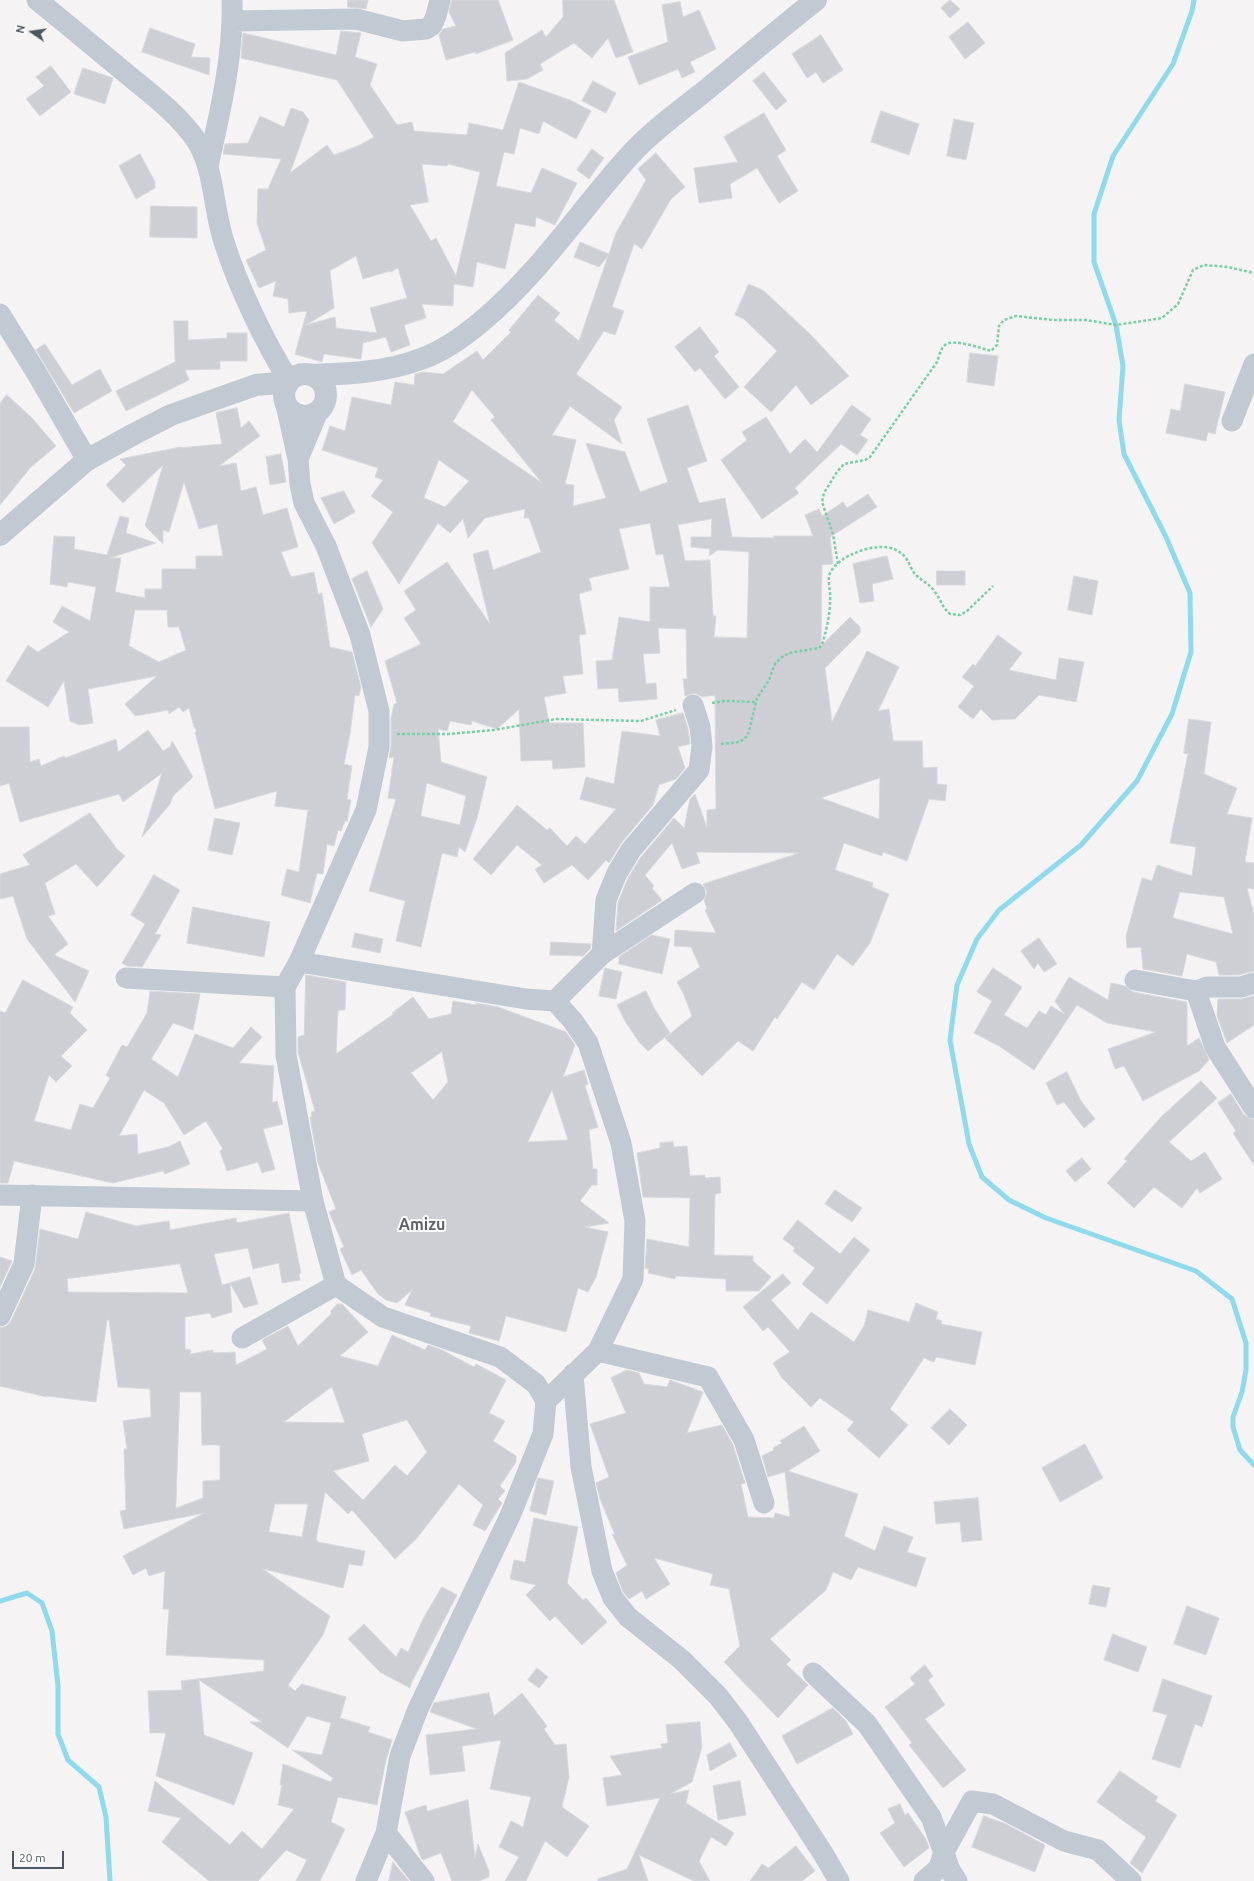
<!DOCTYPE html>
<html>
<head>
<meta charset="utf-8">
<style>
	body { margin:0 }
	#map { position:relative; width:1254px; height:1881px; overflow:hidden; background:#f5f3f3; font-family:Ubuntu,sans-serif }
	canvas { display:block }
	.north { position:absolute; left:12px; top:12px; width:40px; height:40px; -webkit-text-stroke:3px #fff; paint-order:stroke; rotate:283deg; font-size:11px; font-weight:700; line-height:16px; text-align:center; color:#4a5661 }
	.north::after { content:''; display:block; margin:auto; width:14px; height:18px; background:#4a5661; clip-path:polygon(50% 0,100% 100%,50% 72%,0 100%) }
	.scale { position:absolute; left:12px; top:1851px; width:52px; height:18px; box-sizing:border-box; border:2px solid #4a5661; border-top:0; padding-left:5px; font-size:12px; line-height:14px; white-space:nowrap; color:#4a5661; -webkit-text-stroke:3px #fff; paint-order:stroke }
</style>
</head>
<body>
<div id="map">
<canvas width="1254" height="1881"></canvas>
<div class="north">N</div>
<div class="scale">20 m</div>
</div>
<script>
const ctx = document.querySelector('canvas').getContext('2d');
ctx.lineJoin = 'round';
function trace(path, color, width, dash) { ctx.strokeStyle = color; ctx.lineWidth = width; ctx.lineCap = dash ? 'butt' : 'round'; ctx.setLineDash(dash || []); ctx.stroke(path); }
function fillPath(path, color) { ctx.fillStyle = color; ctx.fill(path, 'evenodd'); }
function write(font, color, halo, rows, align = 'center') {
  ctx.font = font + ' Ubuntu,sans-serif'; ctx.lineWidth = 4; ctx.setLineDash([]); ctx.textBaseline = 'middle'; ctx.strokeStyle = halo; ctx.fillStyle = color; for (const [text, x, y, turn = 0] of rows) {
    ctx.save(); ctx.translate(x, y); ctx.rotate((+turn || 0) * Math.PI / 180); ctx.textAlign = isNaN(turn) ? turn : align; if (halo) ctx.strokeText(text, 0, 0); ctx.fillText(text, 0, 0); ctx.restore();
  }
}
trace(new Path2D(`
	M1194,0L1192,11L1173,64L1113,156L1094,214V262L1116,325L1123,366L1119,420L1124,454L1166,537L1190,593L1191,652L1172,714L1137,781L1081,845L999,910L977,939L957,985L950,1040L969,1144L982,1177L1009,1200L1046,1218L1196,1271L1232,1299L1246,1343V1370L1242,1392L1233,1417V1427L1240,1450L1254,1465
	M0,1601L27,1593L42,1603L52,1631L58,1686V1734L68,1760L99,1787L106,1817L110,1881`), '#90daee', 5);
const building = new Path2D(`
	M348,0H368L366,9L348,7Z
	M452,0H498L513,40L476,54L475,52L446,60L439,35L443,29L456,26L449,12Z
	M563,0H614L633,52L616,58L608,38L592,58L574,43L540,64L543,70L527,79L507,81L505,53L542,30L546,37L563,17Z
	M950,0L960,9L950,18L941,8Z
	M680,2L683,17L699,10L716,49L690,62L695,72L682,78L678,69L639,85L628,57L668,42L662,5Z
	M968,22L985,43L965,59L949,37Z
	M150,28L195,44L191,57L210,58L209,75L142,52Z
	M341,31L361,33L355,57L377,64L370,85L397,125L412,122L414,131L467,135L469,123L503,130L519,82L570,100L591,111L576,139L543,121L539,134L520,128L514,154L504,152L496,186L531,193L542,168L577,183L555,225L536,217L535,227L515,223L505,269L477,262L473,287L454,284L453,306L422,304L426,318L404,325L410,345L391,352L386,337L363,343L361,359L324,354L322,362L295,354L307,311L289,313L288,299L273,296L276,281L259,288L246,260L266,250L257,223L258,189H268L281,159L223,154L225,144L248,143L260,116L284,127L291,108L303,112L309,120L290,173L327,145L334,155L360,145L374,137L337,80L241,58L243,33L336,55ZM422,164L447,166L448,164L480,172L456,276L436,238L431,241L410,205L428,202ZM356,256L363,279L390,271L391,272L398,268L407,298L370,308L377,333L336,328L335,317L306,325L334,308L330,271Z
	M821,35L843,70L823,83L816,72L807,78L792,54Z
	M51,66L71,92L40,116L26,99L44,86L36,77Z
	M83,68L113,78L105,104L74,94Z
	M764,72L787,101L776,110L753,81Z
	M593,81L616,93L606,113L582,101Z
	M881,111L919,124L909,155L871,142Z
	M764,113L786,150L777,156L798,191L779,203L757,168L730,184L732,198L699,203L694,168L738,162L724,137Z
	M954,119L974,123L966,160L947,156Z
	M592,149L604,158L589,179L577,170Z
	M656,153L685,187L671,199L642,249L634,244L612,307L624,311L615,335L604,331L576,374L622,407L614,420L622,444L570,406L552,435L576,440L565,484L574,485L573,506L606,498L586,443L625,452L640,492L668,482L647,419L688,405L707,461L687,468L699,503L725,498L732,537L775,538L773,536H813L805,515L819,509L822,516L843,502L847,508L868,494L877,507L830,537L833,564L822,565L821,646L850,617L860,627V633L825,668L832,722L867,651L899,667L878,711L889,709L893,741H922L923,768L937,767V784L947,785L945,801L929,799L907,861L883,852L882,856L844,843L835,870L873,883L872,887L889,894L870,943L853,966L837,954L814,990L802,982L777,1019L775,1017L753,1051L738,1041L702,1076L665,1038L692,1016L684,995L677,982L700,967L691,947L674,946L675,930L716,933L705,910L707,909L704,900L707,892L703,884L799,853L696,852L700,863L682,869L672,843L645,875L654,886L652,888L662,900L616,931L618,903L628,878L641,857L674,818L684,828L690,799L695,794L707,828V810L716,809L715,695L702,697L695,693L685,696L683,679H687L686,629L658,628L660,653L643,654L646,684L656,683L657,699L619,702L618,688L598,689L596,661L612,660L619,617L650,622V587H670L663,554L656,555L650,523L619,529L629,569L589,578L592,590L579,594L586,634L579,635L583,674L563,676L566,693L544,697L549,723H583L585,767L553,769L552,760L521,761L519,709L497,729L472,721L471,725L450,721L447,731L438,729L441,762L487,777L477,818L465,852L459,847L457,857L442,853L421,947L396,941L405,901L369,891L396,799L388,798L394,757L389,758L391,747V719L394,704L397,703L385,661L421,644L404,618L416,610L404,591L447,562L490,624L473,554L488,550L493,570L541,552L529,518H524L525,509L485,518L468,538L463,519L450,533L438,523L399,584L372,543L393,512L371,496L383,480L375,477L378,468L322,450L330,426L345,431L352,397L391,405L395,382L414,385L415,374L423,372L443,374L477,351L483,360L511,332L509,330L538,295L560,313L554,320L579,341L608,256L599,267L574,257L580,242L609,254L616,233L646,180L638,169ZM472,390L495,417L491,420L542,483L453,422ZM439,460L469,481L445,507L424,498ZM712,519L711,537H691V547L710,549L709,556L718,550L749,552L747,638L714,637L716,616H713L710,560L685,561L678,525ZM880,778L879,819L821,798ZM427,783L466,796L460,825L421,816Z
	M140,154L155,182V188L136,199L119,166Z
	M151,206L197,207V238L150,237Z
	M749,284L764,291L812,336L849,376L811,405L796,385L771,412L744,387L777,351L744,319L735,315Z
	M174,321H188V340L227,338V333H247V361H220V369L185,370L189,380L126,411L116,391L175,362Z
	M700,327L719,352L714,356L739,387L725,399L700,368L695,372L675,347Z
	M45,344L72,385L100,369L112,391L74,413L36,350Z
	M970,353L998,356L994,386L967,382Z
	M1185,384L1225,392L1215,434L1208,432L1206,441L1166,433L1171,409L1180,411Z
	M7,395L32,418L56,446L31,467L0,505V403Z
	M852,405L871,419L860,435L868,440L857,455L841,444L795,488L799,493L762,519L721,460L747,440L742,432L766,417L790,454L805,439L817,452Z
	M237,408L241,428L249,421L260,436L219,466L236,463L241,491L256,487L263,515L287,508L298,547L281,552L291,577L314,572L318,594L322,593L330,647L352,652L361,687L359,696L355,695L350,734L344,764L352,766L347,799L351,800L347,822L345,821L341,831L338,830L334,846L327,844L323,874L317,873L310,903L281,895L287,869L299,872L308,810L275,806L277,791L215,809L195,732L197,731L194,727L189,708L183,712L179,707L169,714L168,710L135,716L125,704L157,676L88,689L93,723L79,725L70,721L64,681L48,707L6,681L28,645L38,652L69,632L53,622L62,606L90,621L96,587L68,582L67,587L50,584L54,536L75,537L74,549L107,555L120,516L129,518L126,533L156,543L110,558H121L115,592L145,598V589H162V569H196V556H223L217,524L199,529L184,482L169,532L163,530V544L145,526L163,465L123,503L106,485L126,465L120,459L181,447L179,448L222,444L216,413ZM135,610H167L168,627H179L186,650L159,662L129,646Z
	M281,454L286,482L270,485L266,457Z
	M344,491L355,512L334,524L321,498Z
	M887,556L893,579L872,584L874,601L860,603L853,564Z
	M367,571L383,609L371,627L352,579Z
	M937,571H965V585H937Z
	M1074,576L1098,581L1092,615L1068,610Z
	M998,635L1022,653L1009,670L1056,680L1059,658L1084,662L1076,702L1039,695L1015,719L992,720L981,709L973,719L958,707L974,686L962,677L973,664L975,666Z
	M683,713L688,729L690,744L678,747L685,768L676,779L659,785L653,805L622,842L609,863L606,860L588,880L572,865L544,883L535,869L542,865L517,845L491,875L473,859L517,805L547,830L550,828L567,846L576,836L585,844L616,809L580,799L586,777L614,784L622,731L660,736L656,720Z
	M1189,719L1211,722L1204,774L1237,788L1227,814L1252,818L1245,862L1254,863V889L1247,888L1254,915V971L1239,975H1219L1216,962L1187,954L1182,976L1143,969L1141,947L1127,948L1126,936L1142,878L1152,881L1157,865L1192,876L1196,847L1170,843L1188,754L1184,753ZM1180,892L1224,897L1233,934L1173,918Z
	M0,727H29L30,762L39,759L41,766L64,756L65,758L116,739L118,752L148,730L163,751L170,747L172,741L193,777L173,796L170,804L142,837L162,773L123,802L119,794L20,822L9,783L0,786Z
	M90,813L117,849L125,856L97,887L76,864L45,883L55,914L48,916L68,944L54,955L89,971L75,1002L27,939L13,896L0,899V874L30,865L23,855Z
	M215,818L240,823L232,855L208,850Z
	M154,875L180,890L155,934L161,935L142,967L127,966L122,963L145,924L131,915Z
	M193,907L270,922L264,957L187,943Z
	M355,933L383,939L380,953L352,947Z
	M652,935L670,939L662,974L619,964V957Z
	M1039,938L1057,964L1044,972L1038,963L1034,969L1021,951Z
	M551,942L591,944L590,949L583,956L550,955Z
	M605,968L622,972L616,999L599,996Z
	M993,968L1022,987L1004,1015L1027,1028L1039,1011L1046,1015L1051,1006L1064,1014L1055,1001L1069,977L1108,1000L1111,983L1125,986L1133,992L1187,1002V1046L1199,1038L1209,1060L1199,1071L1143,1101L1124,1066L1115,1069L1108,1049L1156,1032L1107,1023L1077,1005L1034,1070L999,1046L974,1033L992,1001L977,992Z
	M306,975L346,982L345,1010H338L336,1054L395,1013H392L413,997L429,1019L451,1014L453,1001L476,1005V1003L498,1007L566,1032L575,1045L563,1077L584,1070L588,1084L585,1086L598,1127L589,1130L593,1169H597V1185H592L580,1201L609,1223L585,1227L608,1232L596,1277L588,1292L578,1288L566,1332L506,1316L499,1341L469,1333L471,1326L430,1316L431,1313L405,1305L412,1290L397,1303L386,1300L378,1294L361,1270L352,1275L340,1249L344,1247L329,1212L336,1209L318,1163L310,1117L312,1116L311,1112L315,1111L298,1052V1037L304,1035ZM442,1052L448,1082L433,1100L411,1073ZM552,1090L568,1140L528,1142Z
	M23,980L73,1007L70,1013L87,1030L61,1056L72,1066L56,1082L49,1075L34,1121L71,1130L80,1104L93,1108L110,1078L106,1075L122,1045L127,1047L147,1013L150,991L200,994L193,1030L173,1023L151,1059L178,1077L195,1034L233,1048L251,1027L262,1037L239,1063L274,1066L272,1103L277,1101L283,1124L263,1129L275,1169L262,1173L258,1162L227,1171L220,1151L223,1149L206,1121L184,1135L164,1103L144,1090L119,1136L137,1134L138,1154L168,1147L180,1141L190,1164L165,1174L163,1171L113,1183L14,1161L8,1183H0V1011L5,1013Z
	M646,991L654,1008L670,1033L648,1051L639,1042L625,1021L617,1005Z
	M1254,996V1025L1227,1043L1217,1016L1218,999H1241Z
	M1067,1072L1081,1101L1095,1119L1084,1128L1064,1102L1057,1105L1046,1083Z
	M1201,1081L1217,1098L1169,1142L1191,1161L1205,1152L1222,1179L1200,1193L1197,1188L1182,1208L1154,1187L1134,1208L1107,1183L1127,1161L1124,1159L1161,1117Z
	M1231,1094L1244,1115L1254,1120V1165L1233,1133L1236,1131L1218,1103Z
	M673,1142L674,1147L687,1146L690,1176L705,1175V1178L720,1177L721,1193L715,1194L714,1255L753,1256V1261L771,1277L759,1291H726V1279L676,1276L675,1279L648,1273L649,1269L645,1268L647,1239L689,1247L690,1198L643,1197L637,1153L660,1148V1143Z
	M1082,1158L1091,1169L1075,1182L1066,1171Z
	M835,1190L862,1208L852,1222L825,1204Z
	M86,1212L136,1226L169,1221L170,1230L236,1218L237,1223L289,1213L301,1273L299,1274L300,1280L282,1283L279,1263L253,1269L248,1248L214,1254L222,1285L230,1283L232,1312L212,1318L210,1313L185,1317V1349L191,1350L190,1354L213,1350V1353L235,1352L236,1365L267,1349L262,1340L288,1326L298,1346L332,1313L330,1312L337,1304H342L368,1332L340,1356L378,1366L392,1335L425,1350L428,1345L442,1350L474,1367L476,1364L506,1380L489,1413L505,1421L493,1441L516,1456V1462L500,1486L505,1491L498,1499L502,1503L485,1531L473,1525L483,1505L459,1484L417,1538L395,1559L352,1510L348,1514L325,1492L316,1539L318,1542L365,1551L362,1566L349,1564L343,1588L263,1569L330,1616L323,1635L288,1685L295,1691L302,1684L346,1697L340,1718L370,1727L368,1732L392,1740L386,1760L377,1805L338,1797L331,1822L345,1829L320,1881H296L307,1860L286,1850L258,1881H209L162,1842L181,1818L148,1811L155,1781L230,1845L242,1831L262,1849L294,1809L278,1805L282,1785H280L283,1764L331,1782L333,1778L292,1750L322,1755L331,1723L307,1716L288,1748L250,1722H262L199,1680L204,1735L253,1753L234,1805L156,1776L166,1733H150L148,1691L182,1690L181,1681L264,1671V1660L166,1655L169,1609H163L165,1571L149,1576L146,1568L133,1575L123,1556L204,1513L124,1529L120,1511L126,1510L124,1449H127L123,1421L151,1417L150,1389L118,1387L109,1320H107L96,1402L47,1396V1397L0,1386V1328L7,1326L11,1321L35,1269L40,1229L78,1239ZM180,1264L188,1293L68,1292L67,1279ZM332,1387L345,1423L284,1422ZM180,1392H201L202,1445H220V1480L203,1481V1498L176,1508ZM407,1420L427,1452L407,1476L395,1465L363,1500L333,1471L369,1461L362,1434ZM275,1504H308L302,1537L269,1532Z
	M798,1220L840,1254L854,1237L870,1250L827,1304L802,1284L815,1268L793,1251L795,1248L783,1239Z
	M0,1257L12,1261L0,1287Z
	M783,1274L791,1283L771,1300L798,1330L811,1312L854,1342L864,1326L868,1310L909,1322L916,1303L938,1312L936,1319L942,1321L941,1324L982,1332L975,1365L936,1357L934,1362L924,1358L890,1409L908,1425L879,1458L847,1430L854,1422L820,1398L811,1407L782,1378L773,1363L790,1352L768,1327L763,1331L743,1307Z
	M250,1277L258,1304L244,1308L230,1283Z
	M627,1370L639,1373L644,1384L667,1387L670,1380L703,1392L687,1433L722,1425L733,1445L745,1483L741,1484L748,1517L774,1518L775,1513L790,1517L785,1472L768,1477L762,1456L774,1450L773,1448L782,1443L780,1441L804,1426L820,1451L788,1471L858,1494L844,1536L875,1551L884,1526L913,1537L907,1552L926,1558L916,1587L858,1567L851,1580L833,1572L826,1590L770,1639L791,1660L786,1664L808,1685L778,1718L724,1662L740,1646L729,1589L710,1585L713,1574L654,1558L670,1584L646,1599L642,1591L629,1599L623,1592L616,1573L627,1565L612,1534L615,1535L600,1499L596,1483L609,1477L590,1424L626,1413L611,1378Z
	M950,1409L967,1425L949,1445L931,1428Z
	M1085,1444L1103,1478L1060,1502L1042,1468Z
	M538,1478L554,1481L546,1515L530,1511Z
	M978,1498L982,1540L962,1542L960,1522L936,1524L934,1502Z
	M534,1518L578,1527L567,1583L583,1600L586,1598L607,1622L582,1645L555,1616L550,1621L526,1595L536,1585L510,1579L514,1560L525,1562Z
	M1093,1585L1110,1588L1106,1607L1089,1604Z
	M442,1587L457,1595L413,1680V1678L410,1688L380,1672L348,1639L364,1624L396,1657L401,1648L408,1652L423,1619Z
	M1187,1606L1219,1618L1206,1655L1174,1644Z
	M1113,1634L1147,1647L1138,1672L1104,1660Z
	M925,1665L933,1676L928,1680L945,1705L925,1719L966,1770L943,1788L909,1745L912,1743L885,1707L915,1684L910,1678Z
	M537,1668L548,1677L539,1688L528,1680Z
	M1163,1679L1212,1696L1202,1727L1195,1724L1180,1768L1152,1759L1167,1715L1153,1711Z
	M489,1693L494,1716L522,1693L547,1726L544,1729L555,1745L566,1744L569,1777L562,1807L589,1826L567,1857L545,1841L526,1881H505L519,1857L499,1847L511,1821L523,1827L531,1797L490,1789L501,1740L462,1746L465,1771L430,1775L426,1735L477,1729L430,1712L434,1703Z
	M833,1708L846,1721L853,1734L797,1764L782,1736Z
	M700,1722L702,1747L692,1782L670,1794L689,1790L686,1803L734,1833L726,1846L711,1837L699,1861L710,1881H694L639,1855L648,1881H598V1879L627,1869L660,1798L607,1806L603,1778L622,1775L610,1756L662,1748L661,1744L668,1743L666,1725Z
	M730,1743L737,1756L710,1771L707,1755Z
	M1120,1771L1158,1797L1155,1801L1177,1815L1142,1873L1130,1863L1146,1837L1097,1802Z
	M740,1781L746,1815L718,1820L713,1786Z
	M468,1800L475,1858L478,1844L489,1871V1877L479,1881H452L441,1853L423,1860L421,1858L405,1812L426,1805L427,1811Z
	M900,1804L905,1815L908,1813L926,1839L929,1848L904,1867L880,1833L895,1823L888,1809Z
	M984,1816L1006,1824L1045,1845L1035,1872L972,1847Z
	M796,1846L815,1871L802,1881H750L762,1864L768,1868Z
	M393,1862L409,1881H389Z`);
fillPath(building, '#cdcfd5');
trace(building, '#d7d9de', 1);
trace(new Path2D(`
	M838,564L833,534L822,502L824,493L837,472L844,464L865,460L870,457L937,362C939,357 940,349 945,345C951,338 981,348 991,351L997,345L999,326L1004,320L1016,316L1053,320H1086L1116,325L1162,318L1178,304L1193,270L1204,265L1228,267L1254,273
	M712,703L724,701L756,702
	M397,734H449L494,730L556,719L641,721L676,710
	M721,744L740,742L748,735L757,698L769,680L775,664L782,657L789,653L819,648L822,645C826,632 830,615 830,601C831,593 828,584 829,576C831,567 844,557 853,554C869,546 894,542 906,558C910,564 912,572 917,576C923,582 930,584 935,592C941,600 942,607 950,614L960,615L967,611L993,586`), '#7ad0a6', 2.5, [3, 2]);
trace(new Path2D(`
	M37,0C68,25 98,50 128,75C152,95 178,114 196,140C215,170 213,209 224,242C238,286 264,341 289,381
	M233,21L356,19L403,31L426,29L432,25L436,16L440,0
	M208,166C220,112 234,55 232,0
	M0,314L36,372L87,460
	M285,400L298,459L300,484L304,503L326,546L360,635L379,711V747L366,810L299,962L285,987L286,1055L313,1201L336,1285L383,1317L500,1357L536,1384L546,1401L543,1434L510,1516L418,1709L400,1756L386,1833L366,1881
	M1232,421L1254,364
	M298,459L318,411
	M602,954L695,893
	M299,962L526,999L555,1001L573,1021L588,1043L621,1143L635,1221L633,1279L598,1351L546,1401
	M126,978L285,987
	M1135,980L1196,991L1207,987H1241L1254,983
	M1196,991L1215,1047L1254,1108
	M555,1001L602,954L606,900L617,873L631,850L699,770L702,746L700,727L693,705
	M0,1195L313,1201
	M0,1316L24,1264L32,1195
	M242,1338L336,1285
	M598,1351L708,1377L744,1440L764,1503
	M573,1374L581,1467L602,1571L613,1598L628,1617L682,1660L718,1696L738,1722L824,1855L839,1881
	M813,1673L867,1724L931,1817L950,1870L957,1881
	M386,1833L424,1881
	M924,1881L939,1868L944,1852L972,1801L993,1804L1064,1841L1098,1850L1131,1881`), '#c1cad2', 21);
trace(new Path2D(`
	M284 395a21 21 0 1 1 42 0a21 21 0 1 1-42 0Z
	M312,375C349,374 386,372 421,359C444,351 463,337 481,322C540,273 580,210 631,154C650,133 677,113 700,95C739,63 777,31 816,0
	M0,535L87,460L134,434L171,415L256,385L277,383L287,385`), '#c1cad2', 22);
write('bold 16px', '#5f6368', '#fff', [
	["Amizu",422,1225]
]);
</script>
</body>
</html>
